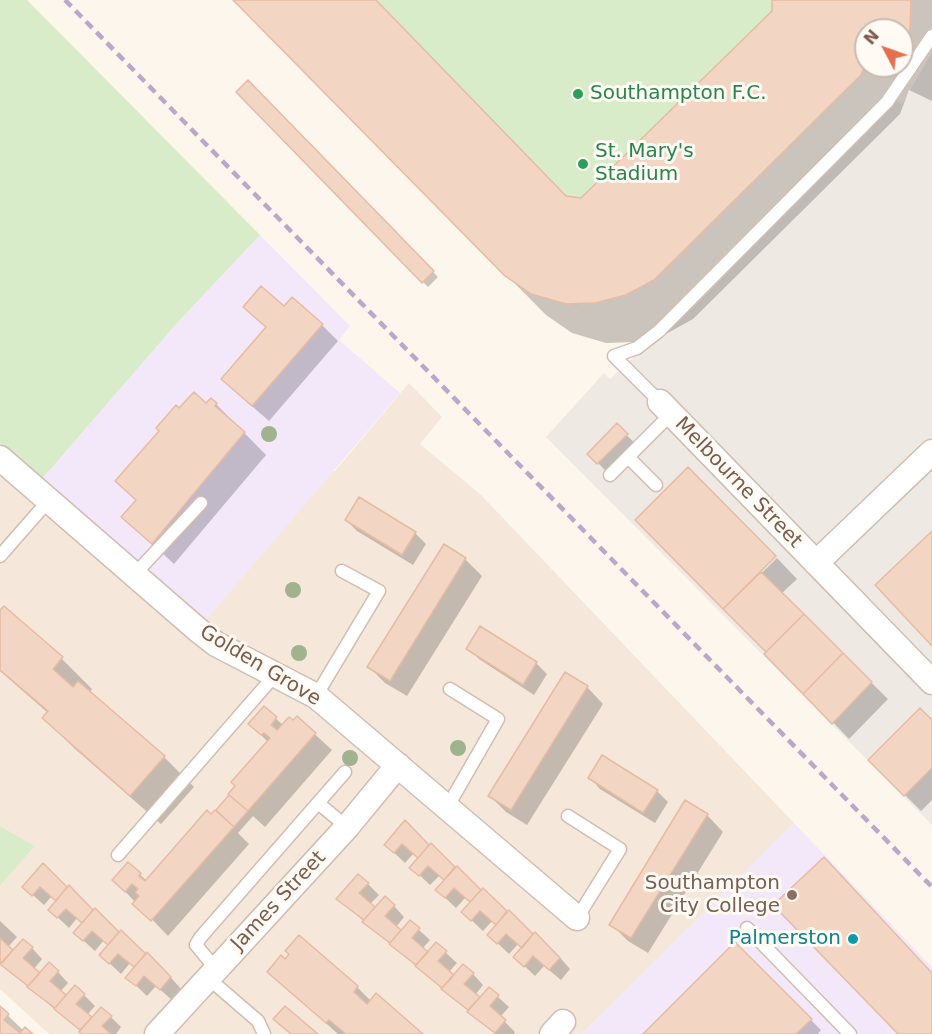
<!DOCTYPE html>
<html>
<head>
<meta charset="utf-8">
<style>
	body { margin:0 }
	#map { position:relative; width:932px; height:1034px; overflow:hidden; background:#fdf6ec; font-family:"DejaVu Sans",sans-serif }
	canvas { display:block }
	.north { position:absolute; left:854px; top:18px; width:60px; height:60px; box-sizing:border-box; background:#fffaf3; border:2px solid #cabbb1; border-radius:50%; rotate:311deg; font-size:16px; font-weight:700; line-height:24px; text-align:center; color:#7a5c4d }
	.north::after { content:''; display:block; margin:auto; width:21px; height:27px; background:#e76f51; clip-path:polygon(50% 0,100% 100%,50% 72%,0 100%) }
</style>
</head>
<body>
<div id="map">
<canvas width="932" height="1034"></canvas>
<div class="north">N</div>
</div>
<script>
const ctx = document.querySelector('canvas').getContext('2d');
ctx.lineJoin = 'round';
function fillPath(path, color) { ctx.fillStyle = color; ctx.fill(path, 'evenodd'); }
function trace(path, color, width, dash) { ctx.strokeStyle = color; ctx.lineWidth = width; ctx.lineCap = dash ? 'butt' : 'round'; ctx.setLineDash(dash || []); ctx.stroke(path); }
function write(font, color, halo, rows, align = 'center') {
  ctx.font = font + ' "DejaVu Sans",sans-serif'; ctx.lineWidth = 6; ctx.setLineDash([]); ctx.textBaseline = 'middle'; ctx.strokeStyle = halo; ctx.fillStyle = color; for (const [text, x, y, turn = 0] of rows) {
    ctx.save(); ctx.translate(x, y); ctx.rotate((+turn || 0) * Math.PI / 180); ctx.textAlign = isNaN(turn) ? turn : align; if (halo) ctx.strokeText(text, 0, 0); ctx.fillText(text, 0, 0); ctx.restore();
  }
}
fillPath(new Path2D(`
	M409,383L442,417L420,444L481,495L794,823L582,1034H49L0,989V886L35,846L0,826V443L42,479L335,471Z`), '#f5e8da');
fillPath(new Path2D(`
	M932,52V825L546,437L604,373L610,379L653,340L895,100L902,104Z`), '#efe9e4');
fillPath(new Path2D(`
	M260,235L350,326L339,340L400,393L207,619L42,479L177,323Z
	M794,823L932,967V1034H582Z`), '#f3e8fa');
fillPath(new Path2D(`
	M0,0H27L260,235L177,323L42,479L0,443Z
	M233,0H911L902,30H866V62L861,75L654,280C595,311 560,315 505,276Z
	M0,826L35,846L0,886Z`), '#d8ecc9');
fillPath(new Path2D(`
	M235,0H375L567,198L582,200L774,12L773,0H932V101L909,90L900,114L693,319L666,334L635,342L606,343L572,333L546,315ZM866,30H902V66H866Z
	M253,87L438,277L428,287L238,93Z
	M284,308L322,325L338,341L269,421L239,395L267,328Z
	M216,404L266,455L174,564L123,517L137,501L117,481L207,405Z
	M617,426L638,446L609,474L589,454Z
	M359,499L415,533L426,544L413,565L357,531L346,520Z
	M444,546L465,559L482,576L407,696L385,683L369,667Z
	M777,558L797,579L781,594L888,699L849,739L725,609Z
	M4,608L62,659L92,689L89,693L164,757L194,787L161,824L74,748L44,718L48,713L0,671V612Z
	M468,648L536,663L547,674L534,695L479,659Z
	M587,687L603,704L527,825L506,812L490,796Z
	M264,708L283,725L297,718L332,750L265,827L253,816L238,833L249,844L168,936L114,880L128,864L147,881L216,812L268,742L250,724Z
	M932,722V800L921,811L870,760Z
	M590,778L657,791L668,802L655,823L600,789Z
	M707,815L723,832L648,953L628,941L611,924Z
	M424,842L556,953L570,969L561,980L544,966L535,976L515,957L523,948L518,944L509,954L489,935L497,925L492,921L483,931L463,912L472,903L466,897L456,908L437,890L445,881L439,876L430,885L411,867L419,859L413,854L405,863L386,845Z
	M43,865L67,890L104,918L113,930L167,973L181,989L172,1000L156,986L147,996L127,977L135,968L130,963L121,974L101,955L110,945L104,940L95,951L75,933L83,924L77,918L69,928L50,910L57,902L51,897L44,905L24,887Z
	M368,884L379,895L370,904L375,909L394,906L404,917L396,927L402,932L410,922L430,940L422,949L428,954L436,944L457,963L449,972L454,977L473,974L483,985L475,995L480,999L489,989L509,1007L500,1017L515,1032L514,1034H495L338,899Z
	M0,921L17,937L8,947L13,952L32,948L42,959L34,969L40,975L58,972L68,983L60,992L66,997L84,995L95,1006L87,1015L92,1019L111,1017L121,1027L116,1034H84L0,963Z
	M735,944L821,1030L818,1034H645Z
	M285,961L357,987L371,1001L421,1034H338L269,972Z
	M0,1008L24,1031L31,1034H0Z`), '#0003');
const building = new Path2D(`
	M233,0H376L566,196L581,198L772,11V0H911L910,28L902,60V30H866V62L861,75L654,280L626,295L595,303L566,304L531,294L505,276Z
	M248,80L434,271L422,283L236,92Z
	M261,286L284,306L292,297L323,324L252,406L221,379L266,327L243,307Z
	M194,392L206,403L211,398L217,403L215,406L245,432L152,544L121,517L136,500L115,481L159,431L156,428L176,405L179,408Z
	M617,423L628,434L597,464L587,454Z
	M688,467L776,556L723,609L635,520Z
	M359,497L416,532L402,555L345,520Z
	M932,531V646L875,585Z
	M444,544L466,558L390,681L367,667Z
	M761,572L804,614L766,652L723,609Z
	M4,606L63,657L53,669L73,687L78,681L165,756L130,796L42,718L48,711L0,670V610Z
	M804,614L843,653L803,694L764,654Z
	M480,626L537,662L523,685L466,649Z
	M843,653L872,682L832,724L803,694Z
	M565,672L588,686L511,810L488,796Z
	M264,706L277,717L271,725L277,730L289,717L293,720L297,716L316,733L248,811L228,794L235,786L231,782L270,738L264,733L261,735L248,724Z
	M920,708L932,720V768L904,796L868,760Z
	M602,755L658,790L643,813L588,778Z
	M229,795L248,811L234,827L216,810Z
	M685,800L708,814L631,938L609,925Z
	M207,810L211,814L215,810L234,827L151,921L132,904L139,896L135,892L138,889L132,884L125,892L112,880L128,862L141,873L139,876L145,881Z
	M405,820L429,845L418,858L402,844L394,853L384,845Z
	M431,843L455,867L444,880L428,866L419,876L409,868Z
	M824,857L932,973V1034H898L773,905Z
	M43,863L67,887L56,901L40,887L32,896L22,887Z
	M457,866L481,890L470,902L454,888L445,898L435,890Z
	M358,874L369,883L359,893L375,907L364,920L336,899Z
	M69,885L93,910L82,923L66,909L57,918L48,910Z
	M483,888L507,911L496,925L480,911L471,921L461,912Z
	M385,896L395,905L385,916L401,930L390,943L362,922Z
	M95,908L119,932L108,945L92,931L83,941L73,933Z
	M509,910L533,934L522,948L506,934L497,944L487,935Z
	M410,920L420,928L412,938L428,952L416,965L389,944Z
	M121,930L146,954L134,967L118,954L109,964L99,955Z
	M535,932L560,958L549,970L533,956L524,967L513,957Z
	M299,935L358,986L354,992L367,1004L376,993L423,1034H346L329,1020L326,1023L267,972L281,955L285,959L289,954L285,951Z
	M0,938L13,950L2,963L0,961Z
	M23,939L33,947L23,958L40,973L28,986L0,964Z
	M436,942L447,951L438,961L454,975L442,988L415,966Z
	M735,942L812,1019L796,1034H643Z
	M147,952L171,977L160,990L144,976L136,986L125,978Z
	M49,962L59,971L50,981L66,995L55,1008L27,987Z
	M463,964L474,973L464,984L480,997L468,1010L441,989Z
	M75,985L85,994L76,1004L92,1017L80,1030L54,1009Z
	M489,987L499,995L490,1006L506,1020L495,1033L467,1012Z
	M0,1006L9,1014L4,1020L20,1033L25,1027L33,1034H0Z
	M285,1006L318,1034H291L273,1019Z
	M101,1007L112,1016L102,1026L111,1034H82L79,1032Z`);
fillPath(building, '#f3d5c3');
trace(building, '#e6bba3', 1.5);
const lane = new Path2D(`
	M660,402L614,356L637,348L659,331L887,102L932,36
	M628,457L656,485
	M610,475L671,414
	M0,556L49,500
	M134,575L201,503
	M316,696L379,591L342,571
	M318,803L347,827
	M448,806L498,719L450,689
	M568,816L620,849L577,918
	M118,855L275,675
	M747,928L850,1034
	M216,969L196,945L200,938L345,772
	M208,978L258,1021L264,1034`);
const street = new Path2D(`
	M660,402L932,682
	M0,458L198,630L216,644L316,696L577,918
	M816,563L932,452
	M157,1034L347,827L398,765
	M552,1034L563,1022`);
trace(lane, '#d1beb0', 15);
trace(street, '#d1beb0', 27);
trace(lane, '#fff', 12);
trace(street, '#fff', 24);
trace(new Path2D(`
	M65,0L932,887`), '#b9a8c9', 4.5, [9, 6]);
ctx.fillStyle = '#a0b28e';
for (const [x, y] of [
	[269,434],
	[293,590],
	[299,653],
	[458,748],
	[350,758]
]) { ctx.beginPath(); ctx.arc(x, y, 8, 0, 2 * Math.PI); ctx.fill(); }
for (const [x, y, r, color] of [
	[578,94,6,"#2e9e5b"],
	[583,164,6,"#2e9e5b"],
	[792,895,6,"#8d6e63"],
	[853,939,6,"#0f9aa8"]
]) { const dot = new Path2D(); dot.arc(x, y, r, 0, 2 * Math.PI); ctx.fillStyle = color; ctx.fill(dot); trace(dot, '#fffaf3', 2); }
write('20px', '#27864d', '#fffaf3', [
	["Southampton F.C.",590,94],
	["St. Mary's",595,152],
	["Stadium",595,175]
], 'left');
write('20px', '#7a5c4d', '#fffaf3', [
	["Melbourne Street",738,483,46],
	["Golden Grove",260,666,31],
	["James Street",279,901,-47]
]);
write('20px', '#785e54', '#fffaf3', [
	["Southampton",780,884],
	["City College",780,907]
], 'right');
write('20px', '#0d838f', '#fffaf3', [
	["Palmerston",841,939]
], 'right');
</script>
</body>
</html>
